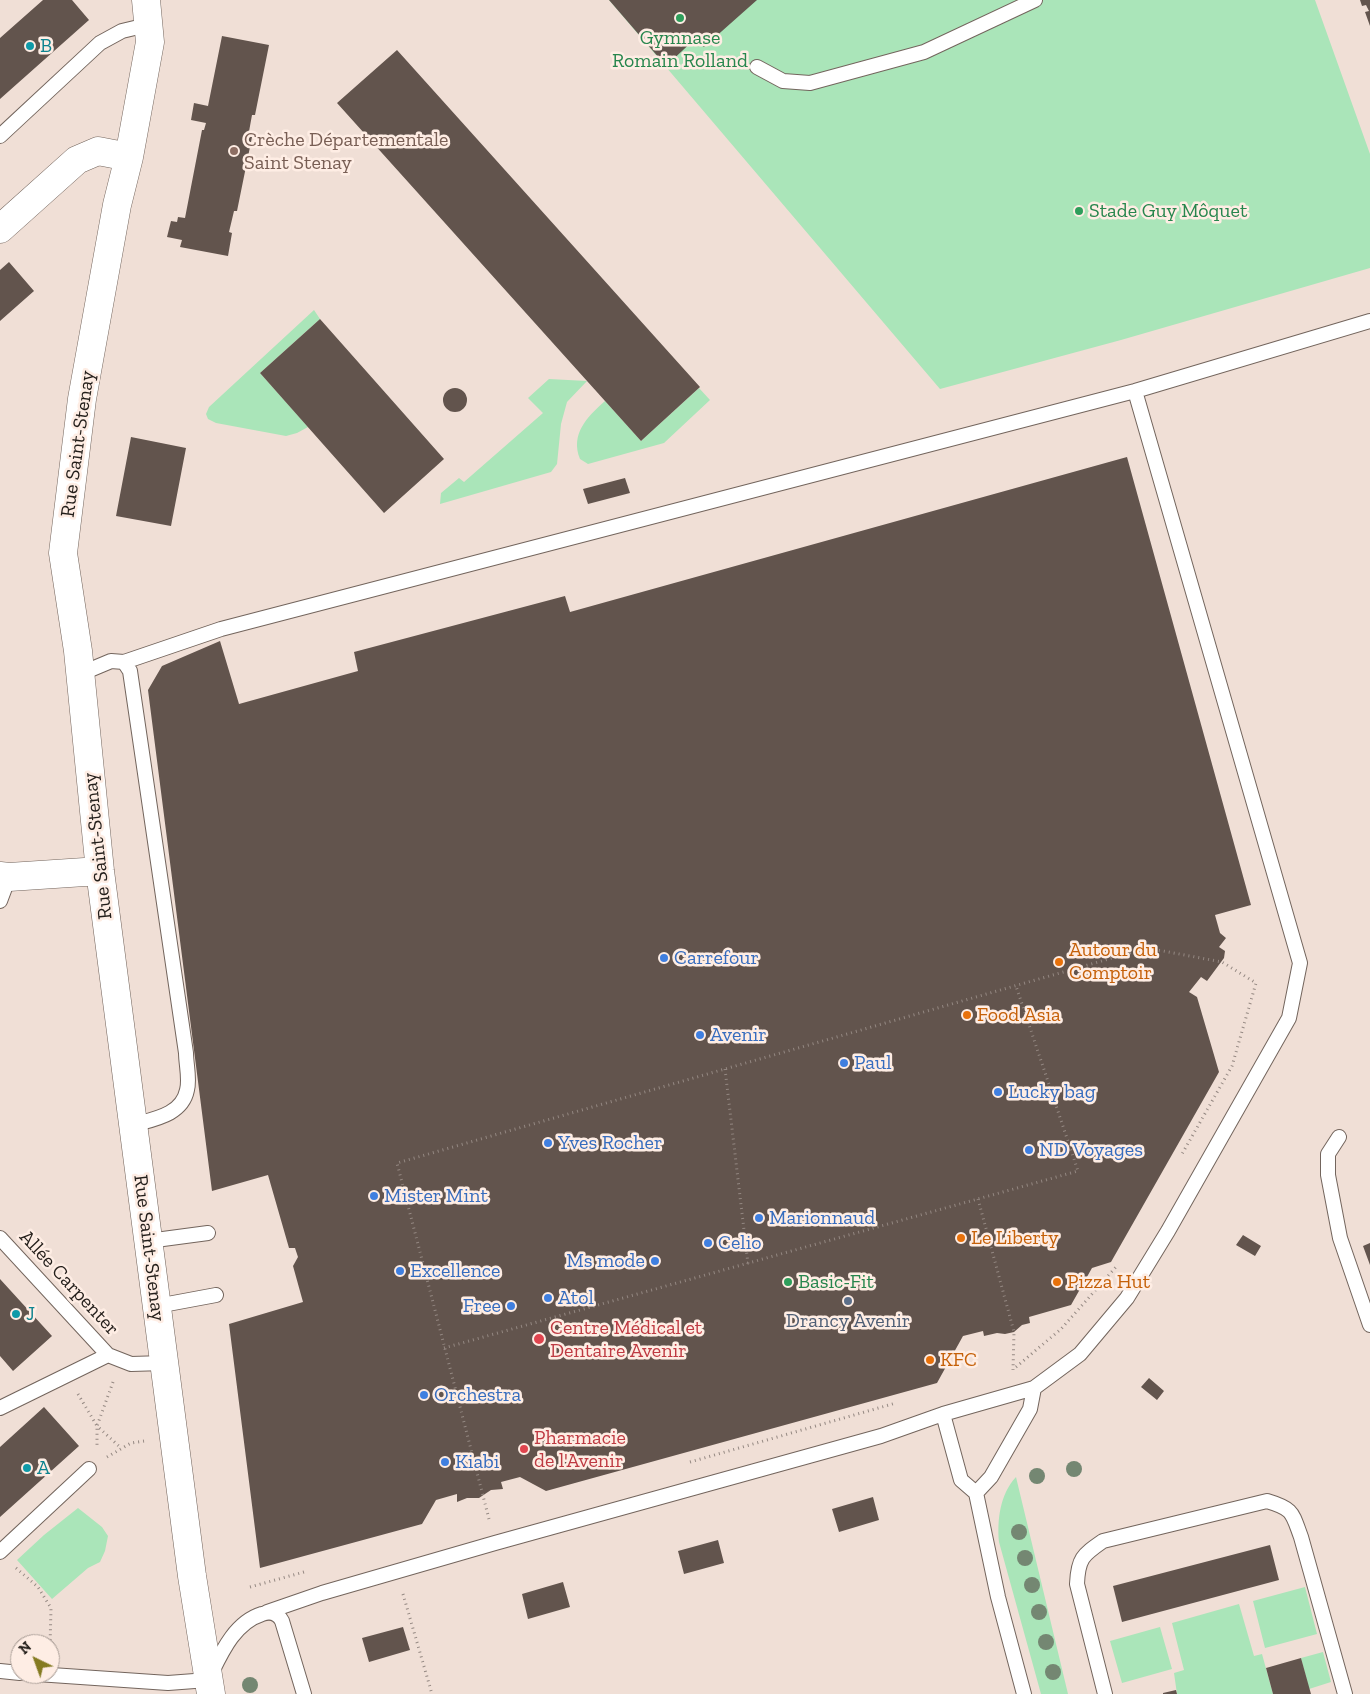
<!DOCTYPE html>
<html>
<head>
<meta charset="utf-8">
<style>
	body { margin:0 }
	#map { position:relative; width:1370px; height:1694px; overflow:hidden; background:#f0dfd6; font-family:"Zilla Slab",serif }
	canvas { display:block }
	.north { position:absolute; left:10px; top:1634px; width:50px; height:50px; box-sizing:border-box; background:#feede4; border:1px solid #a69a93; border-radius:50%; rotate:318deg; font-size:14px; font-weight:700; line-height:20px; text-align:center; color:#231e1a }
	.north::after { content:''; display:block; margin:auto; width:18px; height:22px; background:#847a20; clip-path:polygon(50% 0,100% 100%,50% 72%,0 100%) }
</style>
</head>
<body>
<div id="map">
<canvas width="1370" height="1694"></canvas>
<div class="north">N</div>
</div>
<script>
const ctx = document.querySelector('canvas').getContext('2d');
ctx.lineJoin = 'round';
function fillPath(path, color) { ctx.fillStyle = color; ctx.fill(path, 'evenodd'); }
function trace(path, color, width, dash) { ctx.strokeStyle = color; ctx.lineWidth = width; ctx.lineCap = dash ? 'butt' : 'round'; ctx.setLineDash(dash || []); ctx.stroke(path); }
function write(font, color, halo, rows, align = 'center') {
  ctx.font = font + ' "Zilla Slab",serif'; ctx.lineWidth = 5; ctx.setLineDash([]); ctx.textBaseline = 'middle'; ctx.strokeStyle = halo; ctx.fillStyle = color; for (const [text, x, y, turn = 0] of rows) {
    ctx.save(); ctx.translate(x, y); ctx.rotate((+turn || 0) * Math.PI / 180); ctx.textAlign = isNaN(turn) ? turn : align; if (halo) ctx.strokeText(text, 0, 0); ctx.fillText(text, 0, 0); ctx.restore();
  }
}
fillPath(new Path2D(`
	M609,0H1315L1370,154V268L1121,340L940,389Z
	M314,310L320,319L260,373L308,427L297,433L286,436L216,423L208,419L206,414L209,407Z
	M549,379L587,381L567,402L561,424L557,464L551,472L440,504L441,493L459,478L464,482L543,413L528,398Z
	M699,388L710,400L664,443L588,464L580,459C570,434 587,417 605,401L641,441Z
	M1016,1477L1068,1694H1041L999,1542C997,1520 1000,1494 1016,1477Z
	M78,1508L102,1527L108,1536L105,1551L100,1562L88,1568L52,1599L17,1560L44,1535Z
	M1305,1587L1317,1634L1265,1648L1253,1601Z
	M1239,1604L1254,1656L1262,1654L1273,1694H1177L1174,1673L1184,1670L1172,1623Z
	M1160,1627L1172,1669L1122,1683L1110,1641Z
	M1323,1652L1331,1682L1309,1689L1301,1658Z`), '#aae5b9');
fillPath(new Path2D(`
	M43,0H72L89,20L0,99V38Z
	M609,0H757L704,47L701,44L704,42L698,36L666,66Z
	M1360,0H1370V26L1365,12L1369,11L1366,5L1362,6Z
	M222,36L269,45L255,115H252L248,137H252L237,211H234L229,232L232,233L228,256L180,247L182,240L167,237L171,221L177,222L178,217L185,218L202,130H204L206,123L191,120L194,103L208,106Z
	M397,50L700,387L641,441L337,103Z
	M9,262L34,291L0,321V270Z
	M320,319L444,459L384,513L260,373Z
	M443 400a12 12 0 1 1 24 0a12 12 0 1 1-24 0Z
	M131,437L186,448L171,526L116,516Z
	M1127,457L1251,905L1215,915L1220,933L1226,938L1219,947L1225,951L1224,958L1207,981L1201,977L1189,992L1197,997L1219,1072L1111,1262L1092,1268L1071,1305L1029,1317L1030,1323L1022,1325L1014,1332L1005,1334L997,1333L984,1336L983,1331L963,1336L937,1383L546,1491L520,1477L501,1482L503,1489L491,1490L479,1498H467L457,1502V1494L436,1500L422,1524L260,1568L229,1324L303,1302L293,1266L298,1257L295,1248H289L268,1175L212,1191L148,690L162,666L220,641L239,704L358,671L354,652L565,596L570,612Z
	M625,478L630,493L588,504L583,489Z
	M1243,1235L1261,1246L1255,1256L1236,1245Z
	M1370,1243V1265L1363,1246Z
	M0,1279L52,1336L13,1371L0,1356Z
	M1149,1378L1164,1391L1157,1400L1141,1387Z
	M44,1407L79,1446L0,1517V1447Z
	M873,1497L879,1520L839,1532L832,1509Z
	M718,1540L724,1563L684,1574L678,1551Z
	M1270,1545L1279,1580L1122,1622L1113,1586Z
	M563,1582L570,1607L528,1619L522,1594Z
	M403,1627L410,1650L369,1662L362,1638Z
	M1301,1658L1311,1694H1273L1266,1668Z
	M1176,1690L1177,1694H1163V1693Z`), '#62544d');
const lane = new Path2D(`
	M757,67L783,81L810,83L924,52L1035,0
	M0,136L100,43L122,31L147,25
	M124,662L221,629L1135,391L1370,321
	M80,674L111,661L124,662L130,671L186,1053C186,1064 190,1079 187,1090C182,1115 154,1119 133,1125
	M0,901L9,877
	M1339,1137L1328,1154V1175L1340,1238L1370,1325
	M0,1238L108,1355
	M148,1241L208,1233
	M157,1306L216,1295
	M0,1408L108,1355L131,1364L164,1363
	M976,1493L991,1477L1030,1409L1034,1388
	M0,1552L89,1469
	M267,1612L322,1593L495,1543L881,1436L943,1414
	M0,1671L20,1673
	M37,1674L168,1683L208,1680C220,1656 233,1623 262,1614C270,1611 278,1613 282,1621L304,1694
	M1024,1694L998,1597L976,1493L961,1480L943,1414L1034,1388L1080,1354L1127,1298L1168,1231L1289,1018L1300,963L1135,391
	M1105,1694L1077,1584C1078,1558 1083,1555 1103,1541L1267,1501C1294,1509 1292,1513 1301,1537L1345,1694`);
const street = new Path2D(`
	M146,0L150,42L129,157L117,205L82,399L63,553L78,651L100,871L192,1576L211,1694
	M0,229L77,160L98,151L129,157
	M0,876L9,877L100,871`);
trace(lane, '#73655d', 16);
trace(street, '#73655d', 29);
trace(new Path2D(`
	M725,1069L748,1264
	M978,1199L1014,1332L1013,1370
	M444,1348L1078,1171L1016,986
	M1016,1367L1061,1329L1116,1267
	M113,1382L97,1426L121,1448
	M78,1394L97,1426V1448
	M107,1457L131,1443L144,1441
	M690,1462L896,1403
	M489,1519L397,1163L1147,948L1222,962L1256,983L1232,1066L1182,1154
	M16,1568L38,1587L51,1608L50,1646
	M250,1587L304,1572
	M403,1594L432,1694`), '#948882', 3, [1, 4]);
trace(lane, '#fff', 14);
trace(street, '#fff', 28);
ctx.fillStyle = '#748772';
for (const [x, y] of [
	[1074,1469],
	[1037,1476],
	[1019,1532],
	[1025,1558],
	[1032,1585],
	[1039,1612],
	[1046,1642],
	[1053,1672],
	[250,1685]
]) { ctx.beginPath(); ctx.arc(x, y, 8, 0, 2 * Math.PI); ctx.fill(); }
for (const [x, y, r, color] of [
	[680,18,5,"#2e9e5b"],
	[30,46,5,"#0f9aa8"],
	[234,151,5,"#8d6e63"],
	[1079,211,5,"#2e9e5b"],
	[664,958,5,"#3f7fe0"],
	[1059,962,5,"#e8710a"],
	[967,1015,5,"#e8710a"],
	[700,1035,5,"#3f7fe0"],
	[844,1063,5,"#3f7fe0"],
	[998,1092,5,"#3f7fe0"],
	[548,1143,5,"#3f7fe0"],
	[1029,1150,5,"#3f7fe0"],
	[374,1196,5,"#3f7fe0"],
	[759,1218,5,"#3f7fe0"],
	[961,1238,5,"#e8710a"],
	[708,1243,5,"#3f7fe0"],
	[655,1261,5,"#3f7fe0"],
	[400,1271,5,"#3f7fe0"],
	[788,1282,5,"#2e9e5b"],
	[1057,1282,5,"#e8710a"],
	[548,1298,5,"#3f7fe0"],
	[848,1301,5,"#5c6f8a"],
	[511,1306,5,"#3f7fe0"],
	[16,1314,5,"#0f9aa8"],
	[539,1339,6,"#e0444e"],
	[930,1360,5,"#e8710a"],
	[424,1395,5,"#3f7fe0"],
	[524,1449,5,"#e0444e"],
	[445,1462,5,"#3f7fe0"],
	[27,1468,5,"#0f9aa8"]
]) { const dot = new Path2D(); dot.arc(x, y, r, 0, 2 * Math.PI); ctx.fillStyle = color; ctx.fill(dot); trace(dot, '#feede4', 2); }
write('20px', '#27864d', '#feede4', [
	["Gymnase",680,38,"center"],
	["Romain Rolland",680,61,"center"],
	["Stade Guy Môquet",1089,211],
	["Basic-Fit",798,1282]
], 'left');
write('20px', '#0d838f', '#feede4', [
	["B",40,46],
	["J",26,1314],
	["A",37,1468]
], 'left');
write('20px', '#785e54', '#feede4', [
	["Crèche Départementale",244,140],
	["Saint Stenay",244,163]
], 'left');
write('20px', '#231e1a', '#feede4', [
	["Rue Saint-Stenay",78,444,-82],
	["Rue Saint-Stenay",98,846,-96],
	["Rue Saint-Stenay",149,1248,83],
	["Allée Carpenter",69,1283,47]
]);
write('20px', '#c56008', '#feede4', [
	["Autour du",1069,950],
	["Comptoir",1069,973],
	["Food Asia",977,1015],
	["Le Liberty",971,1238],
	["Pizza Hut",1067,1282],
	["KFC",940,1360]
], 'left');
write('20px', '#366cbe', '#feede4', [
	["Carrefour",674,958],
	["Avenir",710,1035],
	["Paul",854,1063],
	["Lucky bag",1008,1092],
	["Yves Rocher",558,1143],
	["ND Voyages",1039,1150],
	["Mister Mint",384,1196],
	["Marionnaud",769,1218],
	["Celio",718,1243],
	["Ms mode",645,1261,"right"],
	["Excellence",410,1271],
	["Atol",558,1298],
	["Free",501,1306,"right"],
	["Orchestra",434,1395],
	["Kiabi",455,1462]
], 'left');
write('20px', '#4e5e75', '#feede4', [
	["Drancy Avenir",848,1321]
]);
write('20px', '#be3a42', '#feede4', [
	["Centre Médical et",550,1328],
	["Dentaire Avenir",550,1351],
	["Pharmacie",534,1438],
	["de l'Avenir",534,1461]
], 'left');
</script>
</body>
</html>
